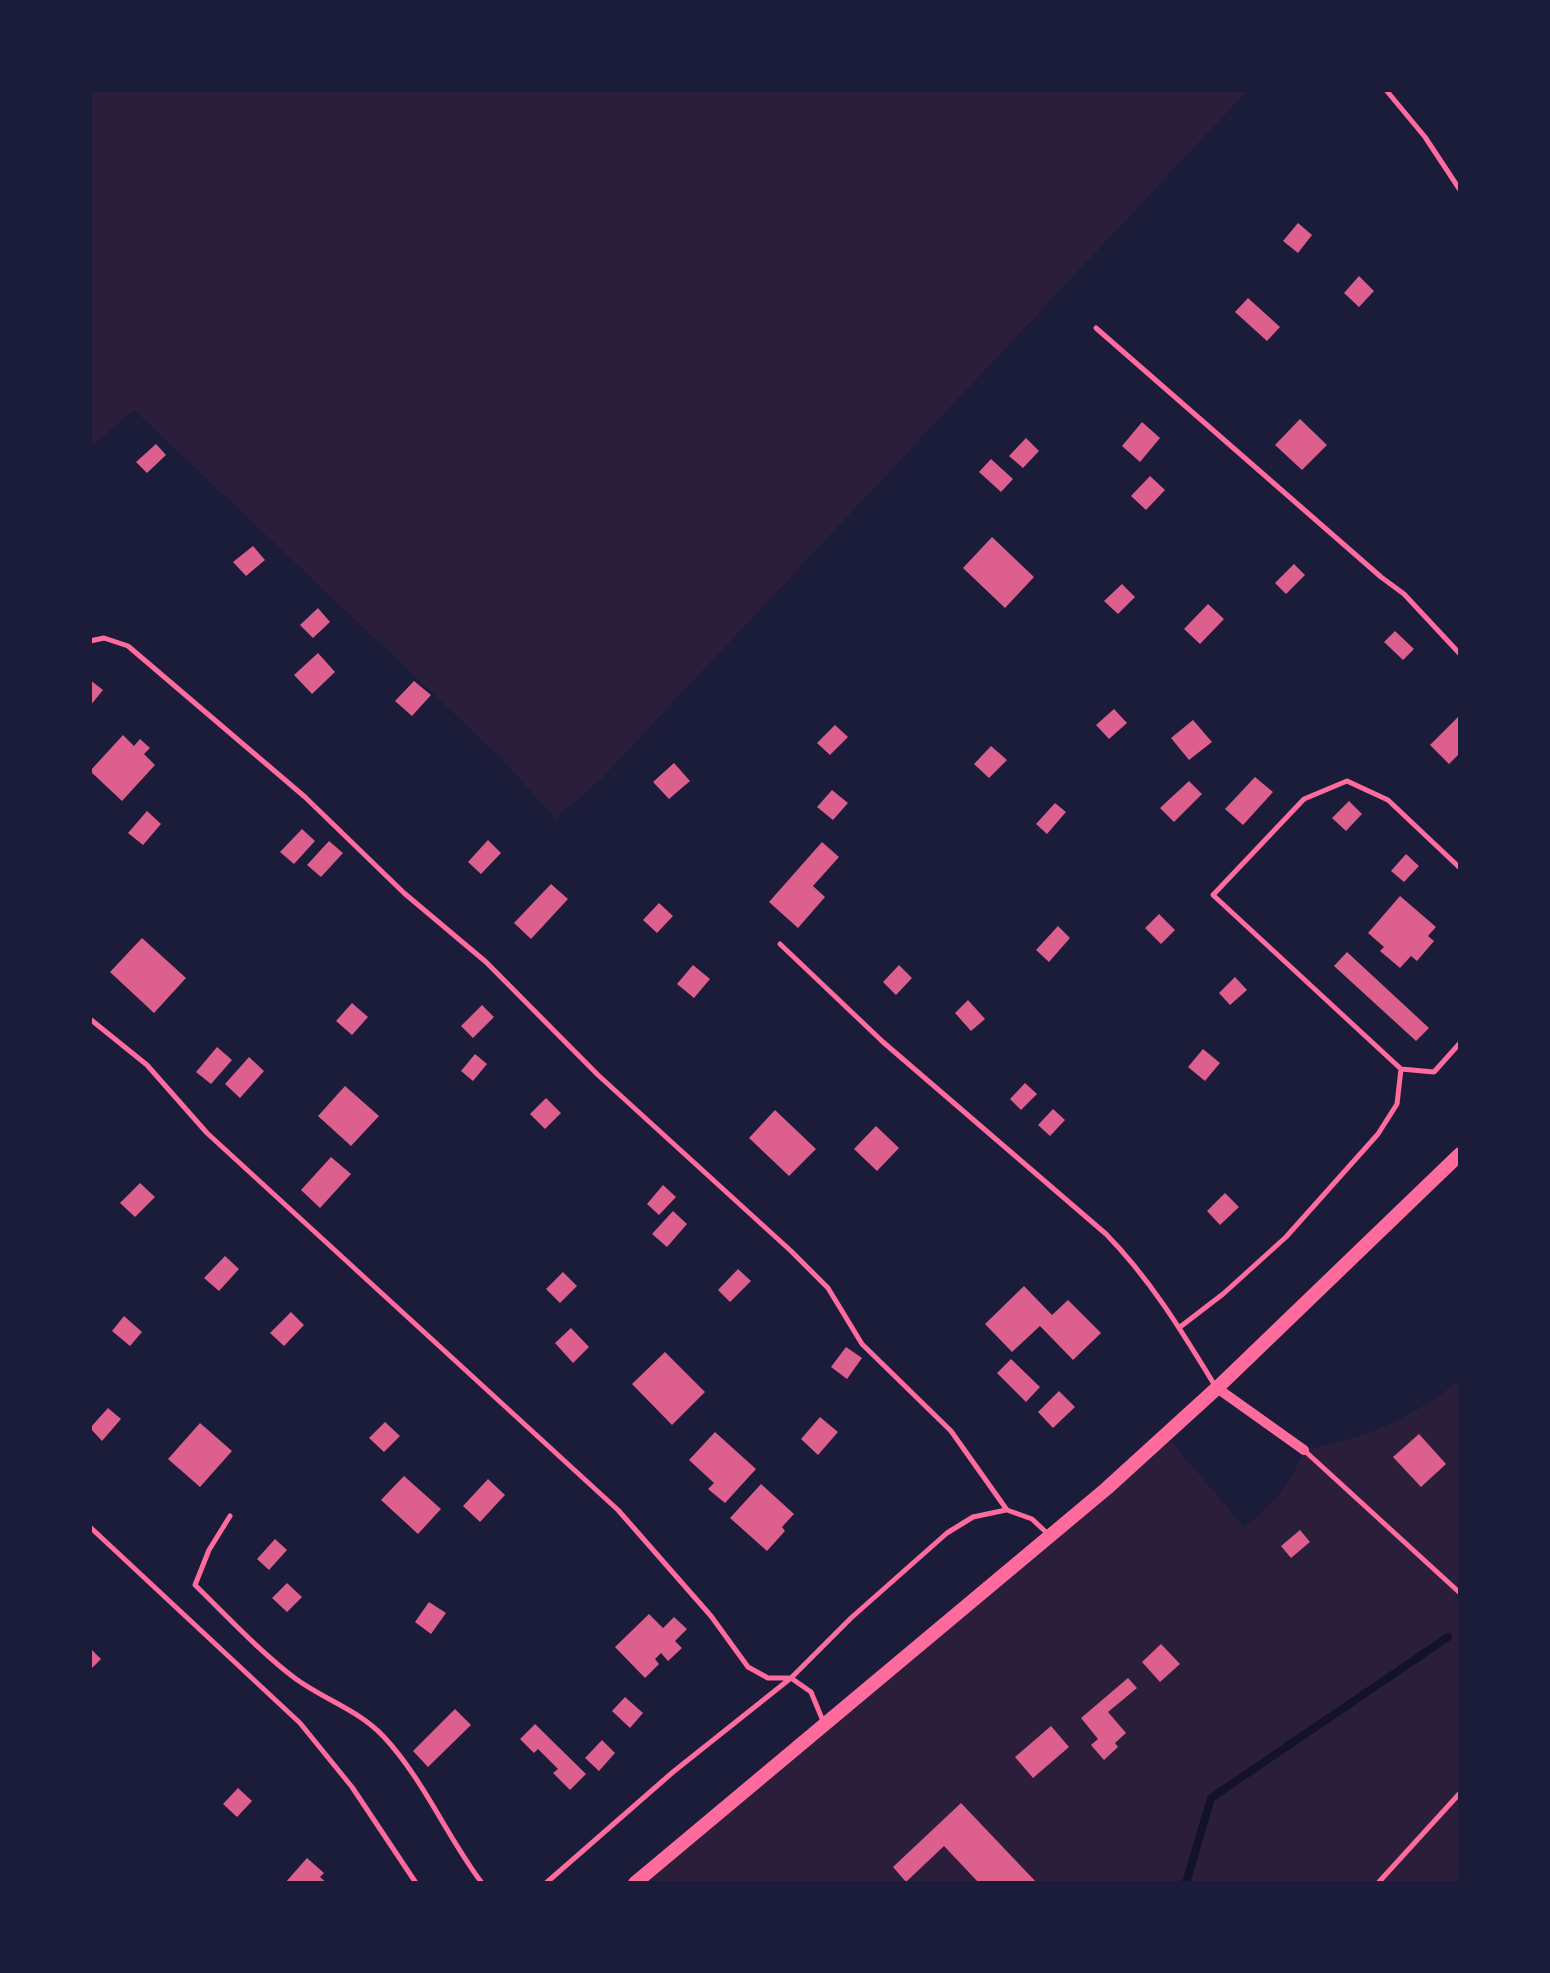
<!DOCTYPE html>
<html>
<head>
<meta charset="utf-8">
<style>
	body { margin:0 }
	#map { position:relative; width:1550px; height:1973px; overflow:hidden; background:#1b1b3a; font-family:Barlow,sans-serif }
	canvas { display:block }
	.frame { position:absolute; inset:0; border:92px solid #1b1b3a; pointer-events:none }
</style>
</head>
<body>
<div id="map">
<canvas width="1550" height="1973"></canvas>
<div class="frame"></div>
</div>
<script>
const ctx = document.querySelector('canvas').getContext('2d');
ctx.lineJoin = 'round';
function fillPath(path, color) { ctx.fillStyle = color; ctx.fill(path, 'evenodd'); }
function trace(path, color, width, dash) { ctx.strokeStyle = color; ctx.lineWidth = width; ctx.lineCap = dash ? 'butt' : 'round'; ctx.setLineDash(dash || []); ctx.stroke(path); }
fillPath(new Path2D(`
	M90,90H1248L600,780L555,819L503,760L134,410L90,448Z
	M1460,1380V1883H635L1165,1434L1244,1527C1274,1505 1290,1484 1304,1450C1371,1436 1405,1422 1460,1380Z`), '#2a1e3b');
trace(new Path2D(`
	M1186,1883L1211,1798L1448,1637`), '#12122b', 8);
fillPath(new Path2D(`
	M1298,223L1312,235L1298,253L1283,241Z
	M1359,276L1374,291L1359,307L1344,293Z
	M1248,298L1280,327L1267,341L1235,312Z
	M1300,419L1327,445L1302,470L1275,445Z
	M1142,422L1160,438L1140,462L1122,446Z
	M1026,438L1039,451L1023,468L1009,456Z
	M156,444L166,455L147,473L136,462Z
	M991,459L1013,479L1001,492L979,472Z
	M1150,476L1165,490L1146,510L1131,496Z
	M992,537L1034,577L1005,608L963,568Z
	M253,546L265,560L246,576L233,562Z
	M1294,564L1305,575L1286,594L1275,583Z
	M1122,584L1135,597L1118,614L1104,601Z
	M1208,604L1224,619L1200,644L1184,629Z
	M318,608L330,622L313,638L300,625Z
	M1395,631L1414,649L1403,660L1384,642Z
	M318,653L335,672L312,694L294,675Z
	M90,680L103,690L90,706Z
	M414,681L431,695L412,716L395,701Z
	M1114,709L1127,723L1109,739L1096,725Z
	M1460,715V753L1449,764L1430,745Z
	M1193,720L1212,742L1189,760L1171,738Z
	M835,725L848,737L830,755L817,743Z
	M123,735L134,746L140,739L150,748L144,754L155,765L122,801L90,771Z
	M991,746L1007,760L989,778L974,764Z
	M674,763L690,781L669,799L653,782Z
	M1255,777L1273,792L1243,825L1225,809Z
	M1189,781L1202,794L1174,822L1160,808Z
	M832,790L848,803L833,820L817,807Z
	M1349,801L1362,814L1346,831L1332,818Z
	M1055,803L1066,812L1047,834L1036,824Z
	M147,811L161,824L143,845L128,833Z
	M302,829L315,841L294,864L280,852Z
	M488,840L501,853L481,874L468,862Z
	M329,841L343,853L321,877L307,865Z
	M822,842L839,857L813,886L825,897L798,928L769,902Z
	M1406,854L1419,866L1404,882L1391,871Z
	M551,884L568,899L531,939L514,923Z
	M1400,896L1436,927L1428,936L1434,941L1417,961L1411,956L1400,968L1380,951L1384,947L1368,933Z
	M659,903L673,916L657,933L643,920Z
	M1159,914L1175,930L1161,944L1145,928Z
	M1058,926L1070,938L1049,962L1036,950Z
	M142,938L186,978L154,1013L110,972Z
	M1347,952L1429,1028L1416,1041L1334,966Z
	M693,965L710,979L694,998L677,984Z
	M899,965L912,978L896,995L883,982Z
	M1235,977L1247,990L1230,1005L1219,993Z
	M968,1000L985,1019L971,1031L955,1013Z
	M352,1003L368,1017L352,1035L336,1021Z
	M482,1005L494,1017L473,1038L461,1026Z
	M217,1047L232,1060L211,1084L196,1072Z
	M1203,1049L1220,1063L1205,1081L1188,1067Z
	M475,1054L487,1064L473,1081L461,1071Z
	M249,1057L264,1071L240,1098L225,1084Z
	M1025,1083L1037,1094L1021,1110L1010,1099Z
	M345,1086L379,1116L351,1146L318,1116Z
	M546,1098L561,1113L545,1129L530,1114Z
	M1053,1109L1065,1120L1050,1136L1038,1125Z
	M775,1110L816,1149L789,1176L749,1138Z
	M876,1126L899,1148L877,1171L854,1149Z
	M331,1157L351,1174L320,1208L301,1190Z
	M140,1183L155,1197L135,1217L120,1203Z
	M663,1185L676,1197L659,1215L647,1204Z
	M1225,1193L1239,1207L1220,1225L1207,1211Z
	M673,1211L687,1224L667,1247L652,1234Z
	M225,1256L239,1269L219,1291L204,1278Z
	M738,1269L751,1281L730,1302L718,1290Z
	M563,1272L577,1286L560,1303L546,1289Z
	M1024,1286L1052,1315L1068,1300L1101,1333L1073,1360L1040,1326L1012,1352L985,1324Z
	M291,1312L304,1325L284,1346L270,1333Z
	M124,1316L142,1332L130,1346L112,1331Z
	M571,1328L589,1347L573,1363L555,1343Z
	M846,1347L862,1358L847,1379L831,1367Z
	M665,1352L705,1392L672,1425L632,1384Z
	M1011,1359L1040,1387L1026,1402L997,1373Z
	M1059,1391L1075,1407L1053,1428L1038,1412Z
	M108,1408L121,1419L102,1441L90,1428Z
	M820,1417L838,1432L818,1455L801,1439Z
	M385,1422L400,1436L384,1452L369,1438Z
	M200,1423L232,1451L200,1487L168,1459Z
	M715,1432L756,1469L725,1503L708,1489L714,1483L689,1460Z
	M1419,1434L1446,1464L1421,1487L1393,1457Z
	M404,1476L441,1509L418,1534L381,1500Z
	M488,1479L505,1495L480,1522L463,1506Z
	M761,1484L794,1514L782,1527L785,1531L767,1551L730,1518Z
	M1300,1530L1310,1542L1291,1558L1281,1546Z
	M275,1539L287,1550L269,1570L257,1559Z
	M287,1583L302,1597L287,1612L272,1598Z
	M429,1602L446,1613L431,1634L415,1622Z
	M649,1614L663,1628L674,1617L687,1629L675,1641L682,1648L668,1661L661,1653L655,1659L659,1664L645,1678L615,1647Z
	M1161,1644L1180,1664L1160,1682L1142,1662Z
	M90,1648L101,1659L90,1670Z
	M1128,1678L1137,1688L1108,1712L1126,1733L1115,1743L1118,1747L1104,1760L1091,1745L1098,1739L1081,1718Z
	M625,1697L643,1713L630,1728L612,1711Z
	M455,1709L471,1725L428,1767L413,1751Z
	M535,1724L586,1774L570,1790L553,1773L558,1769L538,1749L534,1753L520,1739Z
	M1051,1726L1069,1747L1033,1778L1015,1757Z
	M602,1740L615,1753L599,1771L585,1758Z
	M238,1788L252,1801L237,1817L223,1804Z
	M961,1803L1037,1883H979L944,1846L906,1882L893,1867Z
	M307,1858L324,1873L320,1877L327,1883H285Z`), '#dd5f8e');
trace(new Path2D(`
	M1386,90L1425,137L1460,190
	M1096,328L1381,577L1404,594L1460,654
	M90,641L104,638L128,646L305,797L404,893L486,962L598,1075L791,1251L828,1288L862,1344L951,1431L1007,1510L1032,1519L1048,1534
	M780,944L883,1042L1106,1234C1150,1279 1181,1330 1214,1384
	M90,1019L147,1065L207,1133L618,1510L711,1616L748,1667L768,1678H791L811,1692L823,1721
	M1401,1069L1434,1072L1460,1043
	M1180,1327L1223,1294L1286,1237L1378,1134L1397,1104L1401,1069L1213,895L1304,799L1347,781L1388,800L1460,868
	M1306,1452L1460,1593
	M230,1516L209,1550L195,1585C227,1616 260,1652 296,1679C325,1700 359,1710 384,1737C424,1780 447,1837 482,1883
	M90,1527L300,1723L352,1787L416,1883
	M546,1883L673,1772L791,1678L851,1618L947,1533L973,1517L1006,1510
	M1378,1883L1460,1793`), '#ff6b9d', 5);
trace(new Path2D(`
	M1217,1388L1304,1450`), '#ff6b9d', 10);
trace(new Path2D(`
	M635,1883L1106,1489L1217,1388L1460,1154`), '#ff6b9d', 14);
</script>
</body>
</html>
